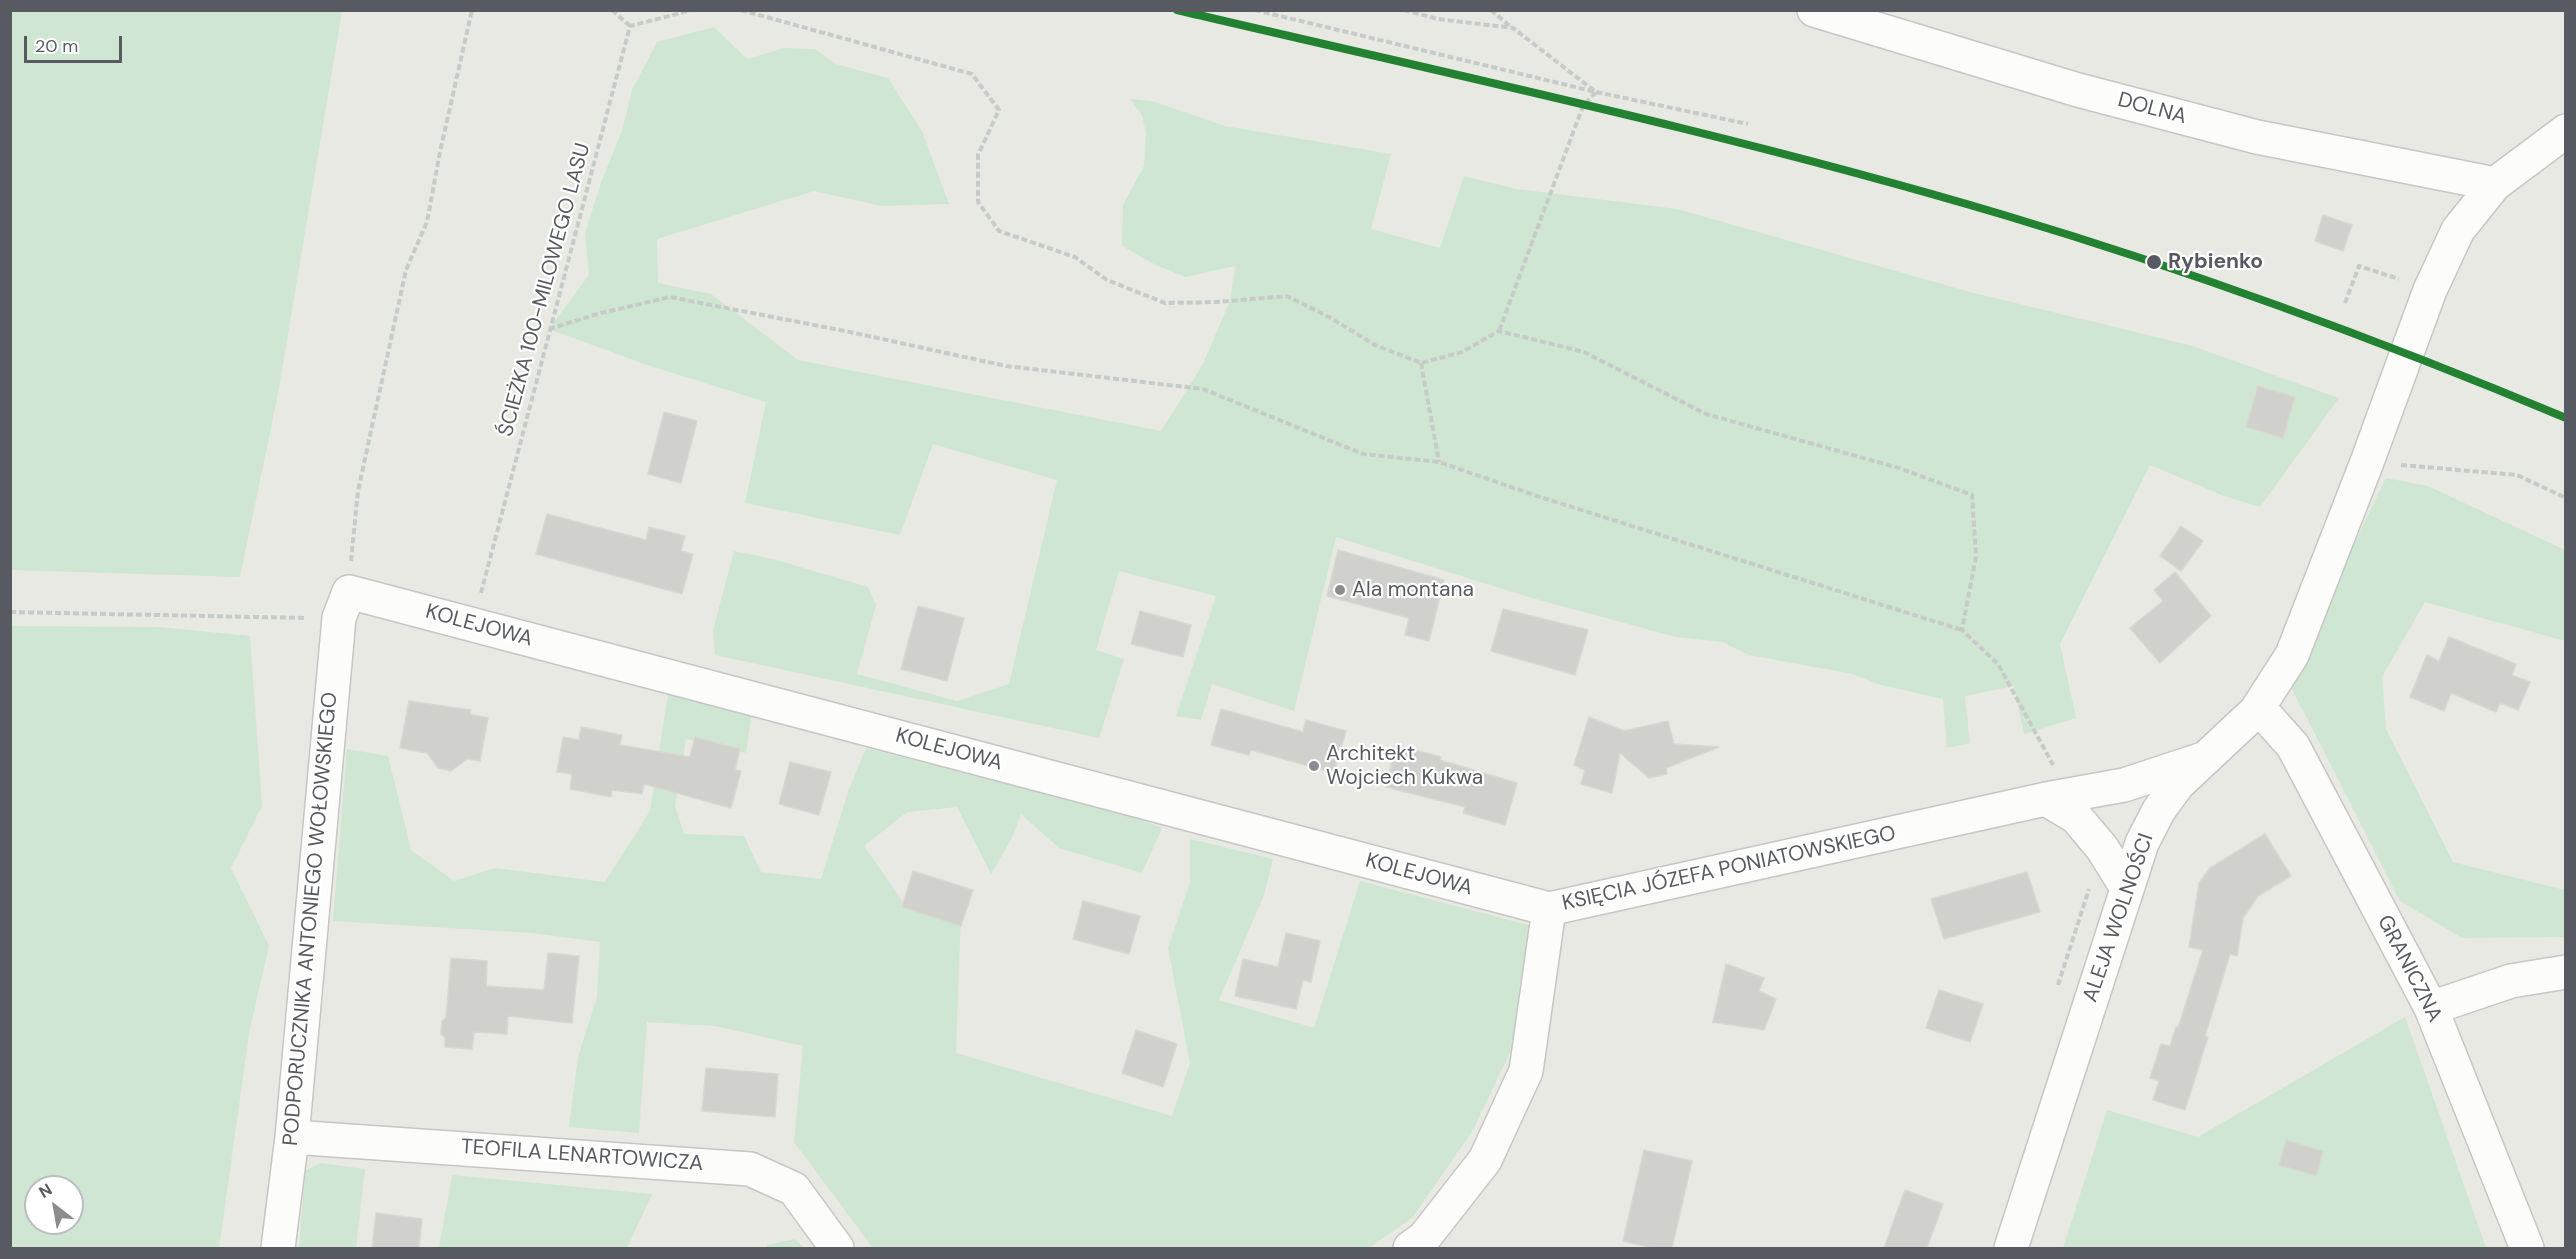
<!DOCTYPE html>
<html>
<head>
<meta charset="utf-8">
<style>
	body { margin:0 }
	#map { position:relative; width:2576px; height:1259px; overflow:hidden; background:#e8e9e2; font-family:"DM Sans",sans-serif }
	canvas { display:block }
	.frame { position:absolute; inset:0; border:12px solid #585a61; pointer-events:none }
	.north { position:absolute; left:24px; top:1175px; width:60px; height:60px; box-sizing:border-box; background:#fff; border:2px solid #bcbdc0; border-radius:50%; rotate:329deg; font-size:16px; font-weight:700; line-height:24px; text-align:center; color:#585a61 }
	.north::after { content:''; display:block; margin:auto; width:21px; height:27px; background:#8a8c8e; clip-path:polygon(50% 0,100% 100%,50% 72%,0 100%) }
	.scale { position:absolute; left:24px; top:36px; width:98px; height:27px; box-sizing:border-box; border:3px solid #585a61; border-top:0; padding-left:8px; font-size:18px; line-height:21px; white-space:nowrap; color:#585a61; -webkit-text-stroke:4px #fff; paint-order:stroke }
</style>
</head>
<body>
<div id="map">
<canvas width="2576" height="1259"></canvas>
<div class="frame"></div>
<div class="north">N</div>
<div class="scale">20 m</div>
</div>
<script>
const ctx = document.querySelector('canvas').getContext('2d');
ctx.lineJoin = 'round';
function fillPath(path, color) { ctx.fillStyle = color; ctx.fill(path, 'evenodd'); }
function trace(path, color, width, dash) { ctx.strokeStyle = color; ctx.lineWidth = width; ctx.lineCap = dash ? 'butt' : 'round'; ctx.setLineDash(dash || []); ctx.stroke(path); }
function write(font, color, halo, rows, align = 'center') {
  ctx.font = font + ' "DM Sans",sans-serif'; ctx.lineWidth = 4.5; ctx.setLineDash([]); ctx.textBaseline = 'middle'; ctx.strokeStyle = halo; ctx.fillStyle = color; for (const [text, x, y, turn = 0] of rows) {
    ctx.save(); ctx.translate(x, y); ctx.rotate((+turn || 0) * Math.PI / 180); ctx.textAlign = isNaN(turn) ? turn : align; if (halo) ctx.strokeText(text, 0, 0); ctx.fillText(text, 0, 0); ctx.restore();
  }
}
fillPath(new Path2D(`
	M11,10L342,11L277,399L240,577L11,570Z
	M714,27L747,59L785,48L815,49L836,64L888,78L922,131L949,204L882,206L814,191L657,239L658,283L711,294L798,360L1161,431L1202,366L1230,301L1235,266L1185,277L1156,265L1122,246L1123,205L1144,166L1146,133L1142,115L1130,99L1152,101L1225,126L1391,154L1371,229L1440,248L1464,176L1517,189L1677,209L1970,292L2189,345L2339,398L2260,507L2224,496L2150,465L2060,644L2076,718L2024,734L2014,686L1965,696L1970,743L1947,748L1943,699L1877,684L1853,674L1749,655L1722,642L1676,637L1532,598L1336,537L1294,711L1212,684L1201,720L1176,716L1216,596L1119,571L1096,650L1124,659L1099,738L715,655L713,630L734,551L773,559L868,587L876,605L857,674L957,701L1009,684L1057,480L933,444L900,535L745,503L766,402L644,364L549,329L589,275L585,233L602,180L622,131L632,90L657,42Z
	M2386,478L2428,486L2565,550V641L2425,602L2382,677L2386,729L2453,862L2565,890V937L2462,938L2400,901L2288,681Z
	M11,626L159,627L250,636L262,806L231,868L269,946L250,1028L219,1248H11ZM36,1187H72V1223H36Z
	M669,687L752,712L746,753L686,739L675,806L684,834L744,836L761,872L821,879L848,792L866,748L1125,814L1162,828L1142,873L1059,848L1021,814L1012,838L991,874L957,807L907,812L864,846L905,905L961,913L956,1053L1172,1116L1190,1063L1168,948L1190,882V839L1273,859L1264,895L1219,1000L1314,1028L1360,881L1532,926L1519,1033L1473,1130L1413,1217L1369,1248H873L794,1142L803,1046L715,1026L647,1022L639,1133L569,1127L578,1057L597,997L600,942L532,933L333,921L347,749L388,756L411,850L454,881L495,868L605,882L650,811Z
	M2405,1017L2486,1248H2063L2107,1110L2198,1137Z
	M320,1163L365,1169L356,1248H299L305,1171Z
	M452,1175L652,1194L627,1248H439Z
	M794,1239L805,1248H767V1245Z`), '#cfe6d2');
const building = new Path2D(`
	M2323,215L2352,225L2343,251L2315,241Z
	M2258,386L2295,397L2283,438L2246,427Z
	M664,412L697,421L681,483L648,474Z
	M547,514L646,540L649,527L685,536L681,551L693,554L682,594L536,554Z
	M2181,526L2203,541L2181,571L2160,556Z
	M1338,550L1444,580L1429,641L1405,635L1409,618L1327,596Z
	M2175,572L2211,616L2160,663L2130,628L2163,601L2154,590Z
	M918,606L964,618L947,681L901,669Z
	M1503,609L1588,630L1575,675L1491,651Z
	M1140,611L1191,625L1183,657L1131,644Z
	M2449,637L2516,664L2512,675L2530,682L2518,710L2500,703L2496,712L2451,693L2444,711L2410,697L2427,655L2439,661Z
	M409,701L471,710L470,714L488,718L480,761L467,759L451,771L438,768L427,753L400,748Z
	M1221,709L1303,732L1306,720L1346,731L1334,773L1251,750L1249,755L1211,745Z
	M1589,717L1624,731L1668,721L1674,744L1719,747L1666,768L1667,774L1649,778L1620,753L1612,793L1581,784L1585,770L1574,765Z
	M581,727L622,735L620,745L690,757L695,737L740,749L735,770L741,771L731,808L644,784L642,794L612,790L611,797L570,789L572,774L557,772L563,737L579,740Z
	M1396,745L1441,757L1440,760L1517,783L1505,825L1463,813L1465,807L1386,787Z
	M790,762L831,772L819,815L779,804Z
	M2265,834L2291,876L2258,896L2243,918L2237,956L2230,954L2205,1036L2208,1037L2185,1110L2153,1100L2159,1081L2150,1078L2161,1044L2170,1046L2176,1027L2178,1028L2203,950L2189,947L2199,883L2210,868Z
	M913,871L973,890L961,926L902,907Z
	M2027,872L2040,912L1944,939L1931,899Z
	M1083,901L1140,916L1129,954L1073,939Z
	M1286,933L1320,941L1311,982L1303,980L1296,1009L1235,996L1243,959L1278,967Z
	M548,953L579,956L572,1023L508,1016L507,1034L474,1032L472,1049L445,1047V1038L441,1034L442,1021L446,1018L451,958L487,961L486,986L544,990Z
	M1726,964L1764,978L1759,991L1776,999L1764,1030L1713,1022Z
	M1939,990L1983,1004L1970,1042L1926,1028Z
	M1136,1030L1177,1044L1163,1087L1122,1073Z
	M706,1068L778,1074L775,1117L702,1111Z
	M2286,1140L2323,1151L2316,1176L2279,1165Z
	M1644,1150L1692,1161L1672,1248H1653L1623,1241Z
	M1905,1190L1943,1204L1927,1248H1884Z
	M376,1213L422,1219L419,1248H372Z`);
fillPath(building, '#d0d0cc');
trace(building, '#d8d8d2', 1.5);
const minor = new Path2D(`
	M1814,10L2078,90L2257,137L2495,184
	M2256,711L2268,718L2293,746L2431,1008L2527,1248
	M2046,799L2076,817L2102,848L2127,888
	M2431,1008L2511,981L2566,972
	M292,1137L750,1169L794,1189L837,1248
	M278,1248L292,1137L339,618L349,592L1549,909L2046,799L2124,785L2206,758
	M1410,1248L1424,1238L1485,1160L1526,1071L1549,909
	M2011,1248L2142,843L2159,810L2178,784L2256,711L2292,655L2367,462L2430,290L2458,230L2495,184L2566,131`);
trace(minor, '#c5c6c5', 36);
trace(new Path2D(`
	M612,10L630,26
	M741,10L972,74L999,110L978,155V202L999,231L1075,257L1107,280L1165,303L1217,302L1287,296L1329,317L1375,345L1421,363L1462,352L1499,331L1584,352L1706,414L1899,468L1972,495L1976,556L1962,630L1998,664L2053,765
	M1255,10L1596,92L1748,124
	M1404,10L1438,19L1513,28L1596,92L1583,106L1499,331
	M1491,10L1511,27
	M2345,303L2359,266L2399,279
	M549,329L601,313L670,297L850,332L1006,366L1203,389L1363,454L1439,462L1540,497L1962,630
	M1421,363L1439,462
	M2401,465L2517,475L2566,498
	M351,561L358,491L406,270L427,222L440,152L472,10
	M481,593L630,26L692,10
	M10,612L305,618
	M2058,985L2089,889`), '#c6cbc9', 4, [6, 3]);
trace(minor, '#fcfcfb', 33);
trace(new Path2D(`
	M1177,10C1454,75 1732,134 2004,215C2195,272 2382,341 2566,418`), '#238132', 8);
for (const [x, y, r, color] of [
	[2154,262,8,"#585a61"],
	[1340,590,6,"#8a8c8e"],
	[1314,766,6,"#8a8c8e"]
]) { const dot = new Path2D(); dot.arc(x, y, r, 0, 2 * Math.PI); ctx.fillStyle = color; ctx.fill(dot); trace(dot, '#fff', 2); }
write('21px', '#585a61', '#fff', [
	["DOLNA",2152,109,15],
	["ŚCIEŻKA 100-MILOWEGO LASU",545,290,-75],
	["KOLEJOWA",479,626,15],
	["KOLEJOWA",949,750,15],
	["KSIĘCIA JÓZEFA PONIATOWSKIEGO",1729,869,-12],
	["KOLEJOWA",1419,875,15],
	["ALEJA WOLNOŚCI",2119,918,-71],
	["PODPORUCZNIKA ANTONIEGO WOŁOWSKIEGO",311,919,-85],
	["GRANICZNA",2409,969,63],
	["TEOFILA LENARTOWICZA",582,1156,4]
]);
write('bold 21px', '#585a61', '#fff', [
	["Rybienko",2168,262]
], 'left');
write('21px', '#585a61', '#fff', [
	["Ala montana",1352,590],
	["Architekt",1326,754],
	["Wojciech Kukwa",1326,778]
], 'left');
</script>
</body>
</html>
